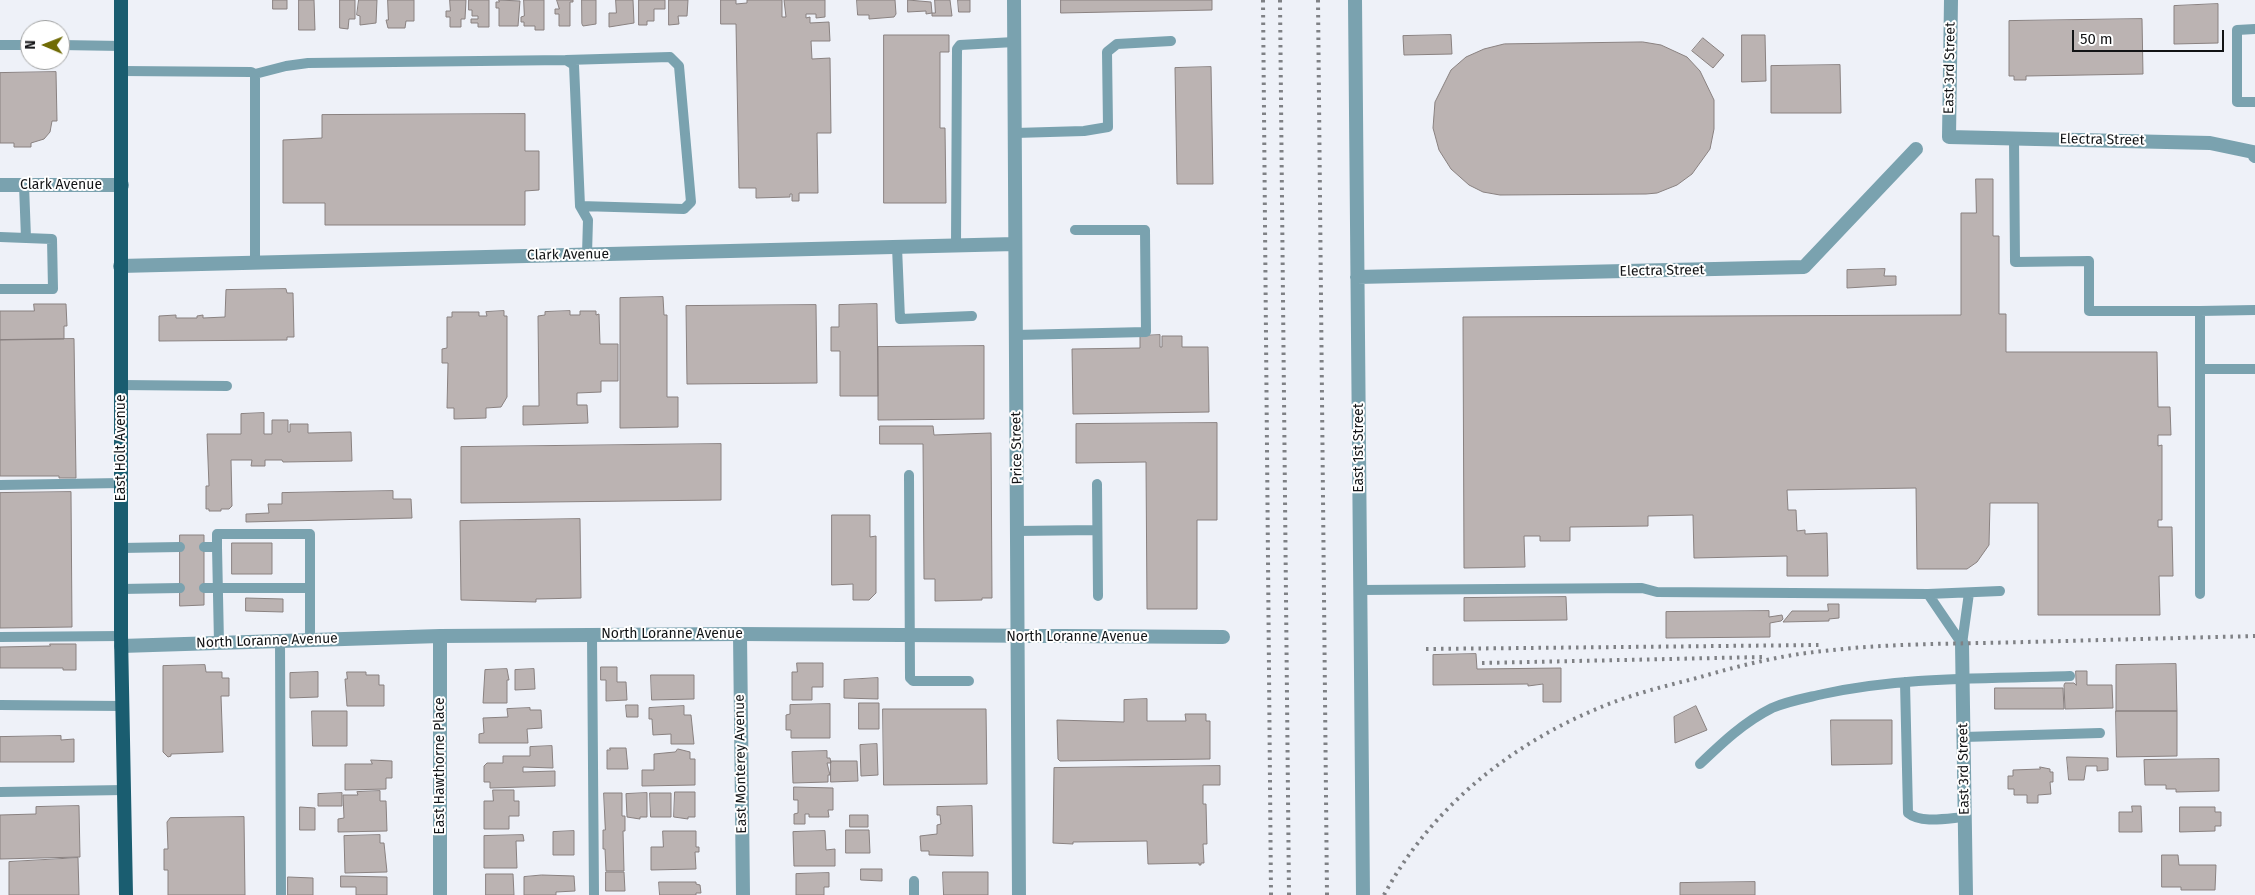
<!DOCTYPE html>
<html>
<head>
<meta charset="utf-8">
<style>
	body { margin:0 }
	#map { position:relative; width:2255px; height:895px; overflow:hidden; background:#eef1f8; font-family:"Fira Sans",sans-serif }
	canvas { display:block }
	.north { position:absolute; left:20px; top:20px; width:50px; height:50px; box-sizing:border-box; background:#fff; border:1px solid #a0a1a1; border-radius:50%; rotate:271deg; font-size:14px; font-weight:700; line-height:20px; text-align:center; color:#121315 }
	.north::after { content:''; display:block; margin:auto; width:18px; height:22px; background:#706b05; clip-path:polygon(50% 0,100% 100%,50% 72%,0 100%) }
	.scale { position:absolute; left:2072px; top:30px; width:152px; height:22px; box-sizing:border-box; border:2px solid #121315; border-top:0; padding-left:6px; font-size:15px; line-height:18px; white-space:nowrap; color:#121315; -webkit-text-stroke:4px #fff; paint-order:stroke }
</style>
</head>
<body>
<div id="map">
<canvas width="2255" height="895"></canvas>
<div class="north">N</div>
<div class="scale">50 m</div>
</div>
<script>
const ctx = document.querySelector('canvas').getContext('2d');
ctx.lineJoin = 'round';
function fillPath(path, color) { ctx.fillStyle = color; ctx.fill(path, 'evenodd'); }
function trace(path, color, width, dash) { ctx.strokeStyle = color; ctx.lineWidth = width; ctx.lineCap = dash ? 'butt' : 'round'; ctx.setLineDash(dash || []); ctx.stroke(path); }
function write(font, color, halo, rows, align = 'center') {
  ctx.font = font + ' "Fira Sans",sans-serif'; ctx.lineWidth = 4; ctx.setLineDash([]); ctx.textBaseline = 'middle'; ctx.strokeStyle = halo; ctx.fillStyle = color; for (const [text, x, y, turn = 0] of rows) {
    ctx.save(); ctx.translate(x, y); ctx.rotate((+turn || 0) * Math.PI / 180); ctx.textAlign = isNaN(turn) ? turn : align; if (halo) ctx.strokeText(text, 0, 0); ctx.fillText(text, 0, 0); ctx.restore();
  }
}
const building = new Path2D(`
	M273,0H287V9H273Z
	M299,0H314L315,30H299Z
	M340,0H355V19H349L348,29L340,28Z
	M359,0H377L376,23L360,25V16L357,15Z
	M388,0H414V21H406L405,28H388L386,20H388Z
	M450,0H466L465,19H461V27H450V17H446V11H450Z
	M469,0H489V27H478V23H471V19H478V16H472V10H469Z
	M499,0L520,1L518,26H499V8H496V2H499Z
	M524,0H544V30H535V26H524V22H521V17L524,16Z
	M557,0H573V2H570V26H559V14H555V9H559Z
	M582,0H596V24L583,26L582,24Z
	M616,0H633L634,23L609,27V13H616Z
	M639,0H665V9H654V21H647V25H639Z
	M669,0H688L687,16H678L679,24L669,25Z
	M721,0H736V4L747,3V0H782V17H786L784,0H825V17L816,18V14H806V18L810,17V23L829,22L830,41H811L812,59L830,58L831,133H817L818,193H799V201H792V194H790V197L756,198V188H739L736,24H721Z
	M857,0H895L896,14L894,17L869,19V15H858Z
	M908,0L931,2L932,13L926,14V11L908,12Z
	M935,0H950L952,16H932V13H935Z
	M958,0H970V12H959Z
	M1061,0H1212V10L1061,13Z
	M2218,4V43L2174,44V6Z
	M2142,19L2143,74L2026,76V80H2014V76H2009V21Z
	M884,35H949V52H940V128H945L946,203H884Z
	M1451,35L1452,54L1404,55L1403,36Z
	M1742,35H1765L1766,81L1742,82Z
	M1703,38L1724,55L1713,68L1692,51Z
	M1643,42L1661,45L1687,57L1700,71L1714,100V129L1710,149L1692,174L1677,185L1657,193L1646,194L1500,195L1483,192L1469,185L1451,169L1439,150L1433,128L1435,102L1451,70L1466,57L1484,49L1504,44Z
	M1840,65L1841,113H1771V66Z
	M1211,67L1213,184H1177L1175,68Z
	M56,72L57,121H52L50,132L44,139L31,143V147H14V143H0V73Z
	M525,114V151H539V190L525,191V225H325V203H283V140L322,138V115Z
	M1976,179H1993V236H1999V314H2006V352H2157L2158,407H2170L2171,435H2158V446L2162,445V520H2158V527H2172L2173,576H2159L2160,615H2038V503H1990L1989,545L1977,562L1967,569H1917L1916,488L1787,490L1788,510H1796L1797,531L1805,530V534L1827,533L1828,576H1787V556L1694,558L1693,515L1648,516V526L1570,527V541H1540V536H1524L1525,567L1464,568L1463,317L1961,315V213H1976Z
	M1885,269L1884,276H1896V285L1847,288V270Z
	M286,289L287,293H293L294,337H287V340L159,341V316L176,315V318H197V316L203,315V318L225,317L226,290Z
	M663,297L664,315H667V397H678V427L620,428V298Z
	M34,304H66L67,326H64V339L0,340V311H34Z
	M877,304L878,396H840V351H831V327H839V305Z
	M816,305L817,383L687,384L686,306Z
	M504,311V316H507V397L501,407L486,408V418L454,419V408H447L448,363H442V349L447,348V317H452V312H479V316H487L486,312Z
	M570,311V315H580V311H596V315L599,314L600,344H618V381H601V392L577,393V405H587L588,423L523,425V406H539L538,316L545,315V312Z
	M1160,335V347H1162V336H1182V347H1208L1209,412L1073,414L1072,349L1140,348V336Z
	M74,339L76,478H59V476H0V340Z
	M984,346V419L878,420V347Z
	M264,413V434H272V420H288V432H290V424H308V433L351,432L352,461L283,462L282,460H265V466H251L252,460H231L232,506L229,509H221V511H209V509H206V486H209L207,434H241V414Z
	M1217,423V520H1197V609H1147L1146,462L1076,463V424Z
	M880,426H933L934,435L991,433L992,598H982V600L935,601V579H924L923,444H880Z
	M721,444V500L461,503V447Z
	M393,491V499H411L412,518L246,522V514L269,513L268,504H282V493Z
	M71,492L72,627L0,628V493Z
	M832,515H870V537L876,536V593L869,600H853V584L832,585Z
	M580,519L581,598L536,599V602L461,600L460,521Z
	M180,535H204V605L180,606Z
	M232,543H272V574H232Z
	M1566,597L1567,620L1464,621V598Z
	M246,598L283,599V612L246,611Z
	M1828,604H1839V618L1829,619V621L1783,622L1792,611H1828Z
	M1769,611V617L1782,615L1783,619L1781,621L1770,623V637L1666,638V612Z
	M50,644H76V670H63V668H0V647L50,646Z
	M1476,654L1477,669L1561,668V702H1543V684L1528,686V684L1433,685V655Z
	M797,663H823V687H812V700H792V672H797Z
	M2176,664L2177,711H2116V665Z
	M205,665L206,672H222V678H229V696H221L223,752L171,754V756L168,757L163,752V666Z
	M601,667H617V682H626L627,700L606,701V680H601Z
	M507,669L509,680H507V703H483L485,670Z
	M534,669L535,689L515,690V670Z
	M2076,671H2087V685H2112L2113,708L2065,709L2064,685L2065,683H2074L2076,685Z
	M318,672V697L290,698V673Z
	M347,672H366V675H379V685H384V706H347L345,679H347Z
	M651,675H694V699L652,700Z
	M878,678V699L844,698V680Z
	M1995,688H2063L2064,709H1995Z
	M1147,699V721H1186L1185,714H1206V721H1210V759L1060,761L1058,759L1057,720L1124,722V700Z
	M859,703H879V729H859Z
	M830,704V738H791V730H786V715L790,714V705Z
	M626,705H638V717H627Z
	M684,706V715H691L694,744H671V734L653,735L652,719H649V708Z
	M1696,706L1707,730L1675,743L1674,717Z
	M530,708V710H541L542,728L527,729L528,743H479V734L484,733L483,718L508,717L507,709Z
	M883,709H986L987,784L884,785Z
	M312,711H347V746H313Z
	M2116,711H2177V756L2117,757Z
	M1831,720H1892V764L1832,765Z
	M61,736V740L74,739V762H0V737Z
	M877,744L878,775L861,776L860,745Z
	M552,746L553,768L523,767V772L555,771V786L490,788V782H484V766L487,763H503V756H530V747Z
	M610,748H626L628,769H607V750H610Z
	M678,749L690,752V759H695V785L642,786V770H654V754L675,752Z
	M827,751V758H830L831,763H827L830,775H828V782L793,783L792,752Z
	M2067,757L2108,758V770L2097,771V766H2086L2084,780H2069Z
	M2219,759V791L2176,792V789H2166V785H2145L2144,760Z
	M371,760L392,761V778H386V789L345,790V764H372Z
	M831,761H857L858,781L831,782Z
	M1220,766V785H1203V804H1206L1207,844H1203L1204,863H1201V865H1199V863L1148,864L1147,841L1073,842V844L1053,843L1054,768Z
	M2040,767L2050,769V772H2053V782H2050L2051,794L2038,795V803H2027V795H2014V789H2008V776H2013V770L2040,769Z
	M794,787L833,788V810H828L829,817H809V814H805V824H794V814L798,813V800H794Z
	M493,790H514V801H519V816H509V829H484V801H493Z
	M380,791V801H386L387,831L338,832V819L344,818L343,795H358L357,792Z
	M675,792H695V817H688V819L674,817Z
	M342,793V806H318V794Z
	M604,793H622V816H625V831H623L624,871H606L605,849H603V830H605Z
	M647,793V817H640V819L627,817L626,794Z
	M650,793H671V817H651Z
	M79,806L80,857L0,859V815L36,814V807Z
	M972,806L973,856L929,855V851H921L920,836L937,834V825L941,824L940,815H937V807Z
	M2132,806H2141L2142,832H2119V812H2132Z
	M300,807L315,808V830H300Z
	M2180,807H2215V812H2221V826H2215V831L2180,832Z
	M850,815H868V827H850Z
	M244,817L245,895H168V870H164V849H168L167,822L170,818Z
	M846,830H869L870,853H846Z
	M574,831V855H553V832Z
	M663,831H696V847H699V852H695L696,869L651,870V847H663Z
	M825,831L826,850L835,849V866H794L793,832Z
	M380,835V843H384L387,872L345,873L344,836Z
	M523,835L524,841H516L517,868H484V836Z
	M2162,855H2178L2179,865H2216L2215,890H2181V887H2162Z
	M78,858L79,895H9V862Z
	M861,869H882V881L861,880Z
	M606,872H624L625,891H606Z
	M943,872H988V895H944Z
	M829,873V887H824V895H796V874Z
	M486,874H513L514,895H486Z
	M542,875L574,876L575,891L556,892V895H524V877Z
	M341,876L387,877V895H356V887H341Z
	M288,877L313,878V895H288Z
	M659,882H696V884L700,885L701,893H696V895H660Z
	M1755,882V895H1680V883Z`);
fillPath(building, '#bbb3b2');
trace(building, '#898180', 1);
trace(new Path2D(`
	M2255,29L2237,30V102H2255
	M0,45H30
	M60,45L122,46
	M566,60L670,57L679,66L691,202L684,209L580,206
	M122,71L251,72L255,74V263
	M255,74L286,66L308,63L566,60L574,65L580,206L588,220L587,254
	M1015,133L1084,131L1108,127L1107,52L1117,44L1171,41
	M2014,138L2015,262L2089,261V311H2200V594
	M24,185L26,238
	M0,237L52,239L53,289H0
	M956,245L957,49L960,45L1014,42
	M897,247L900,319L972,316
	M2200,311L2255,310
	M1015,335L1146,332L1145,230H1075
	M2200,369H2255
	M121,385L227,386
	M909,475L910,678L913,681H969
	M1097,484L1098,596
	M0,485L121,483
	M1017,531L1097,530
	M204,547H217L219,643
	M217,547V534H310V588
	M121,548L180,547
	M204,588H310V640
	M121,589L180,588
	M1360,590L1642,588L1657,592L1928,594L2000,591
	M1928,594L1962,644
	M592,635L594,895
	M0,637L121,636
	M280,641L281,895
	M1962,644L1969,593
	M1905,682L1908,813C1921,824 1949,818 1965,817
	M0,705L122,706
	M1964,737L2100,733
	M1700,764C1722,743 1744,722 1772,708C1788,701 1806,698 1823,694C1904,676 1988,679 2070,676
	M0,792L124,790
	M914,895V881`), '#7aa2af', 10);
trace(new Path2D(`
	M1014,0L1019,895
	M1355,0L1363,895
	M1951,0L1949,137L2210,143L2253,152L2255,156
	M0,185H122
	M120,266L1015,244
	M1357,277L1804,267L1916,149
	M440,636V895
	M1962,644L1966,895
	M121,646L440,636L740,634L1223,637`), '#7aa2af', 14);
trace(new Path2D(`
	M740,634L743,895`), '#7aa2af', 14);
trace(new Path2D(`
	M121,0V636L126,895`), '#1a5d70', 14);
trace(new Path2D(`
	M1263,0L1271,895
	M1280,0L1289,895
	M1318,0L1327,895
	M1426,649L1819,645
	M1482,663L1762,657
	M1384,895C1433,804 1518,738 1614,702C1641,692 1669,685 1697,678C1738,666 1781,655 1824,651C1890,643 1958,644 2025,642C2102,640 2178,638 2255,636`), '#7f8185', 4, [2.5, 5]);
write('14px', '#121315', '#fff', [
	["East 3rd Street",1950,68,-89],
	["Electra Street",2102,140,1],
	["Clark Avenue",61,185],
	["Clark Avenue",568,255,-1],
	["Electra Street",1662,271,-1],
	["East Holt Avenue",121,448,-90],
	["Price Street",1017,448,-91],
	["East 1st Street",1359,448,-90],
	["North Loranne Avenue",672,634],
	["North Loranne Avenue",1077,637],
	["North Loranne Avenue",267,641,-2],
	["East Monterey Avenue",741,764,-91],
	["East Hawthorne Place",440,766,-90],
	["East 3rd Street",1964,769,-91]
]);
</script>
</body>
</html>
